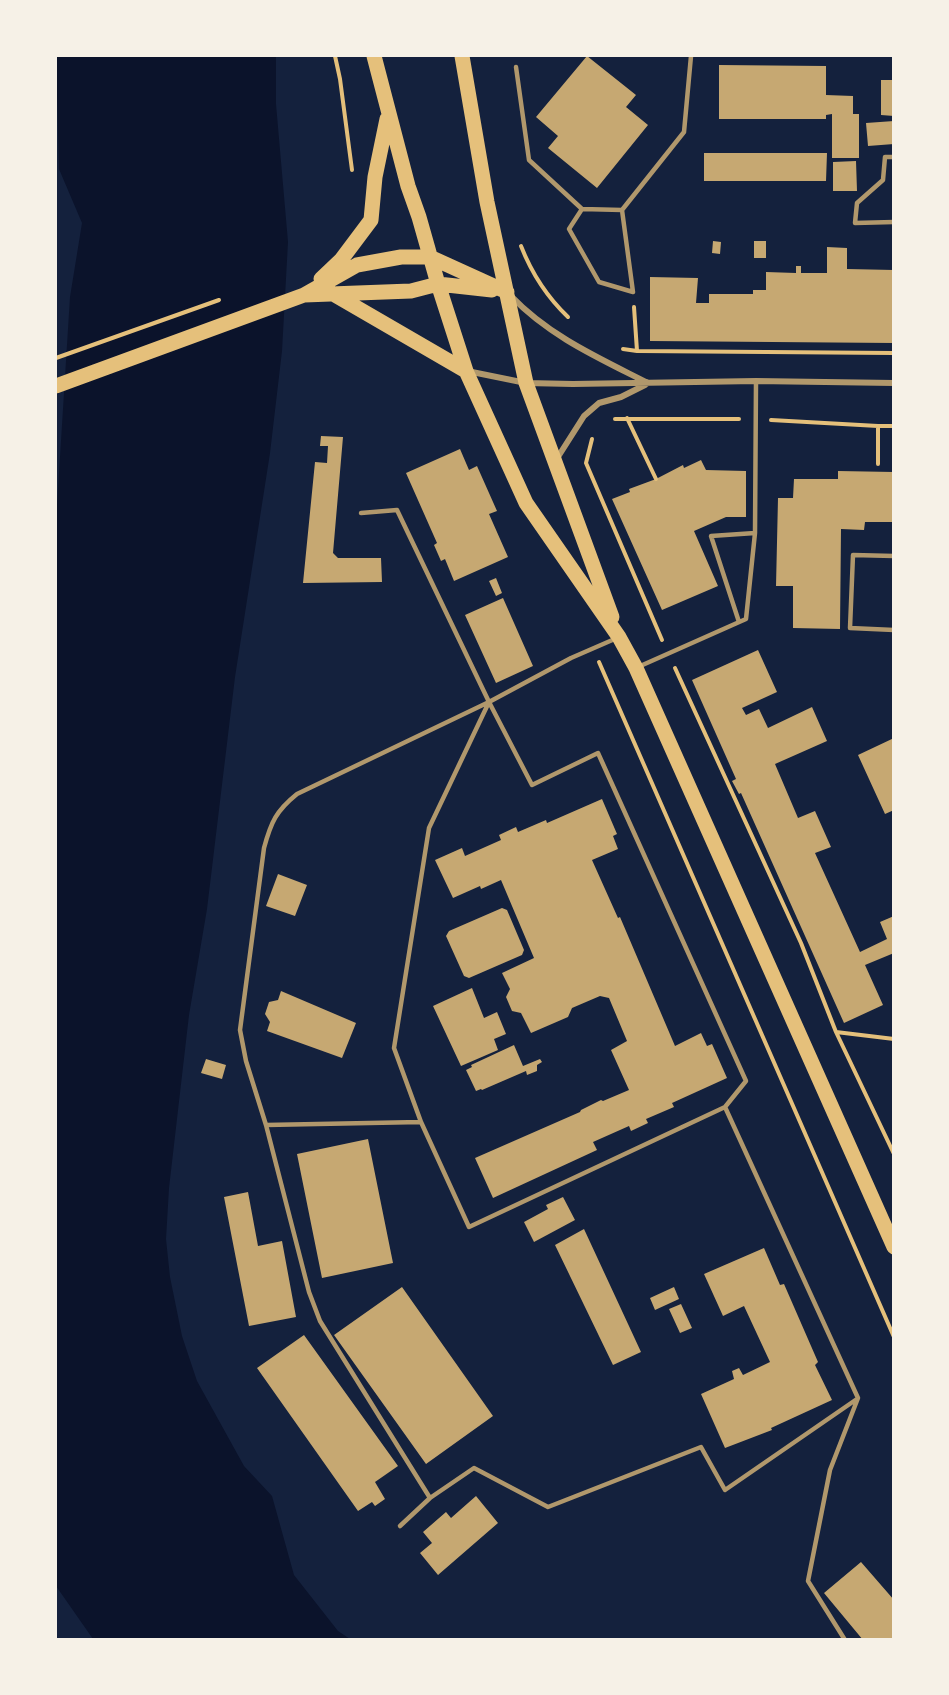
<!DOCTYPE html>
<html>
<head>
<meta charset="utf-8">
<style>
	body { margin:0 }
	#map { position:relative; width:949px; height:1695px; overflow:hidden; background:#14213d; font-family:Signika,sans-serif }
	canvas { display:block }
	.frame { position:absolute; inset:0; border:57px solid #f6f1e7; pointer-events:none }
</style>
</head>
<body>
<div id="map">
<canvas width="949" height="1695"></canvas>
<div class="frame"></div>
</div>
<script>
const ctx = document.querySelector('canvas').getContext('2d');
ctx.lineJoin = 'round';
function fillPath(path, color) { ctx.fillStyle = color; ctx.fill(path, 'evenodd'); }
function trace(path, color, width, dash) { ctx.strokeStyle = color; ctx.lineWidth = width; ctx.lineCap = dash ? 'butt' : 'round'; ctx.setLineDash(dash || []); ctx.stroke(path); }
fillPath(new Path2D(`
	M56,56H276V104L288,242L282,351L270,453L235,677L207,909L189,1015L169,1188L166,1239L170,1277L182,1336L197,1381L244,1466L272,1496L294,1575L338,1631L350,1639H93L56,1586V521L70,297L82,223L59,169Z`), '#0b132b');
fillPath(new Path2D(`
	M587,56L636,95L626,107L648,125L597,188L548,148L558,136L536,117Z
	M719,65L826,66V95L853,96V114H859V158H832V114L826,115V119H719Z
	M881,80H894V116L881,115Z
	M894,121V144L868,146L866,123Z
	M704,153H827L826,181H704Z
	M856,161L857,191H833V162Z
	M713,241L721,242L720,254L712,253Z
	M754,241H766V258H754Z
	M827,247L847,248V269L894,270V343L650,341V277L698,278L696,303H709V294H753V290H766V272L796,273V266H801V273H827Z
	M321,436L343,437L333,553L338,558H381L382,582L303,583L315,462L327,463L328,446H320Z
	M460,449L469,470L477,466L497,511L489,514L508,557L454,581L445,559L441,561L434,545L437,543L406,473Z
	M701,460L706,470L746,471V517H726L694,531L718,586L662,610L612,499L630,492L629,489L656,479L683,465L684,468Z
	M838,471L894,472V522H865L864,530L841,529L840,629L793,628V586H776L778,498H793L794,479H838Z
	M496,578L502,593L496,596L489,581Z
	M503,598L533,666L496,683L465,615Z
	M758,650L777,692L742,708L746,715L759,709L768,728L812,707L827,741L775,764L798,818L815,811L831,847L815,853L860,952L887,939L880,922L894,916V953L865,965L883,1005L844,1023L741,793L739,794L732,781L736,779L692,680Z
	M894,738V810L885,814L858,755Z
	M602,799L617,834L613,836L618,849L592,860L618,918L620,917L675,1046L701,1033L707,1046L712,1044L727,1078L672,1103L674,1107L646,1119L648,1123L631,1131L629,1126L593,1142L597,1150L493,1198L475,1158L580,1112L581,1110L601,1100L603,1101L629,1090L611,1050L627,1041L609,998L600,996L572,1008L568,1017L531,1033L521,1013L512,1011L506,997L510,989L502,973L534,958L501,880L481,889L480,886L453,898L435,860L462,848L465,856L501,840L499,835L516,827L518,832L546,820L547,823Z
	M278,874L307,885L295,916L266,906Z
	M502,908L507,910L524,950L522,955L469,978L464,976L446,936L449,931Z
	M472,988L484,1018L497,1012L506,1034L494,1039L498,1050L461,1066L433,1006Z
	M281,991L356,1023L342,1058L267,1031L270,1022L265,1014L269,1002L278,1000Z
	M514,1045L523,1066L540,1059L542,1062L537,1065V1071L527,1075L526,1071L482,1090L481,1089L476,1091L466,1070L472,1067L471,1065Z
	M206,1059L226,1065L222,1079L201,1073Z
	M368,1139L393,1263L322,1278L297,1154Z
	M248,1192L258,1246L282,1241L296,1317L249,1326L224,1197Z
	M563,1197L575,1220L534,1242L524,1222L548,1209L546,1205Z
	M584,1229L641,1352L613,1365L555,1245Z
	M764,1248L780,1285L784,1284L818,1362L815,1365L832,1400L771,1428L772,1430L725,1448L701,1394L734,1379L732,1371L739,1368L743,1375L770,1362L744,1306L723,1316L704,1274Z
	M402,1287L493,1416L426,1464L334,1335Z
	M674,1287L679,1299L655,1310L650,1298Z
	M681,1304L692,1328L680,1333L669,1309Z
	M304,1335L398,1466L375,1482L385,1499L375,1506L372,1502L358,1511L257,1368Z
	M476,1496L498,1523L438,1575L420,1553L432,1543L423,1532L446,1512L451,1518Z
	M861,1562L894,1600V1640H863L824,1593Z`), '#c6a872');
trace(new Path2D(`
	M335,56L340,79L352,170
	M521,246C532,274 547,297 568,317
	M623,349L637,351L634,307
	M637,351L894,353
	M56,358L219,300
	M627,418L656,479
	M615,419H739
	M771,420L878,426
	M592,439L586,463L662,640
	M878,464V426H894
	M599,662L894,1337
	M675,668L801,943L836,1032L894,1039
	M836,1032L894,1154`), '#e5c07b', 4);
trace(new Path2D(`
	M516,67L529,160L582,209L622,210
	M894,157H885L883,180L857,203L855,223L894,222
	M582,209L569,229L599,282L633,292L622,210L684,132L691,56
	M361,513L397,510L489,702
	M755,533L756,381
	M894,556L853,555L850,628L894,630
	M617,638L571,658L489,702L532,785L598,753L746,1081L725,1107
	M638,667L746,619L755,533L711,536L739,622
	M421,1122L469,1227L725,1107L858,1398L830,1470L808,1581L845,1640
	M266,1125L421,1122L394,1048L429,828L489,702
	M430,1498L474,1468L548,1507L701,1447L725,1490L857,1399
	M400,1526L430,1498L320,1321L309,1292L266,1125L246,1061L240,1030L264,848C271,822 276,811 297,794L489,702`), '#b1986c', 4.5);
trace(new Path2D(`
	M511,296C549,336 599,358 648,383
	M467,371L526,383L573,384L756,381L894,383
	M556,460L584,416L599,403L621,397L645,385`), '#b1986c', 6);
trace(new Path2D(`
	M374,56L408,186L419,217L438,284L466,371L526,503L619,637L636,668L894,1247
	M462,56L487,202L526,383L612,617
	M321,279L341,260L371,220L375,177L387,119
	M304,295L411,291L438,284L492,290
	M335,295L466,371
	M56,386L304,295L357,265L401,257H430L507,292`), '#e5c07b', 15);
</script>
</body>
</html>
